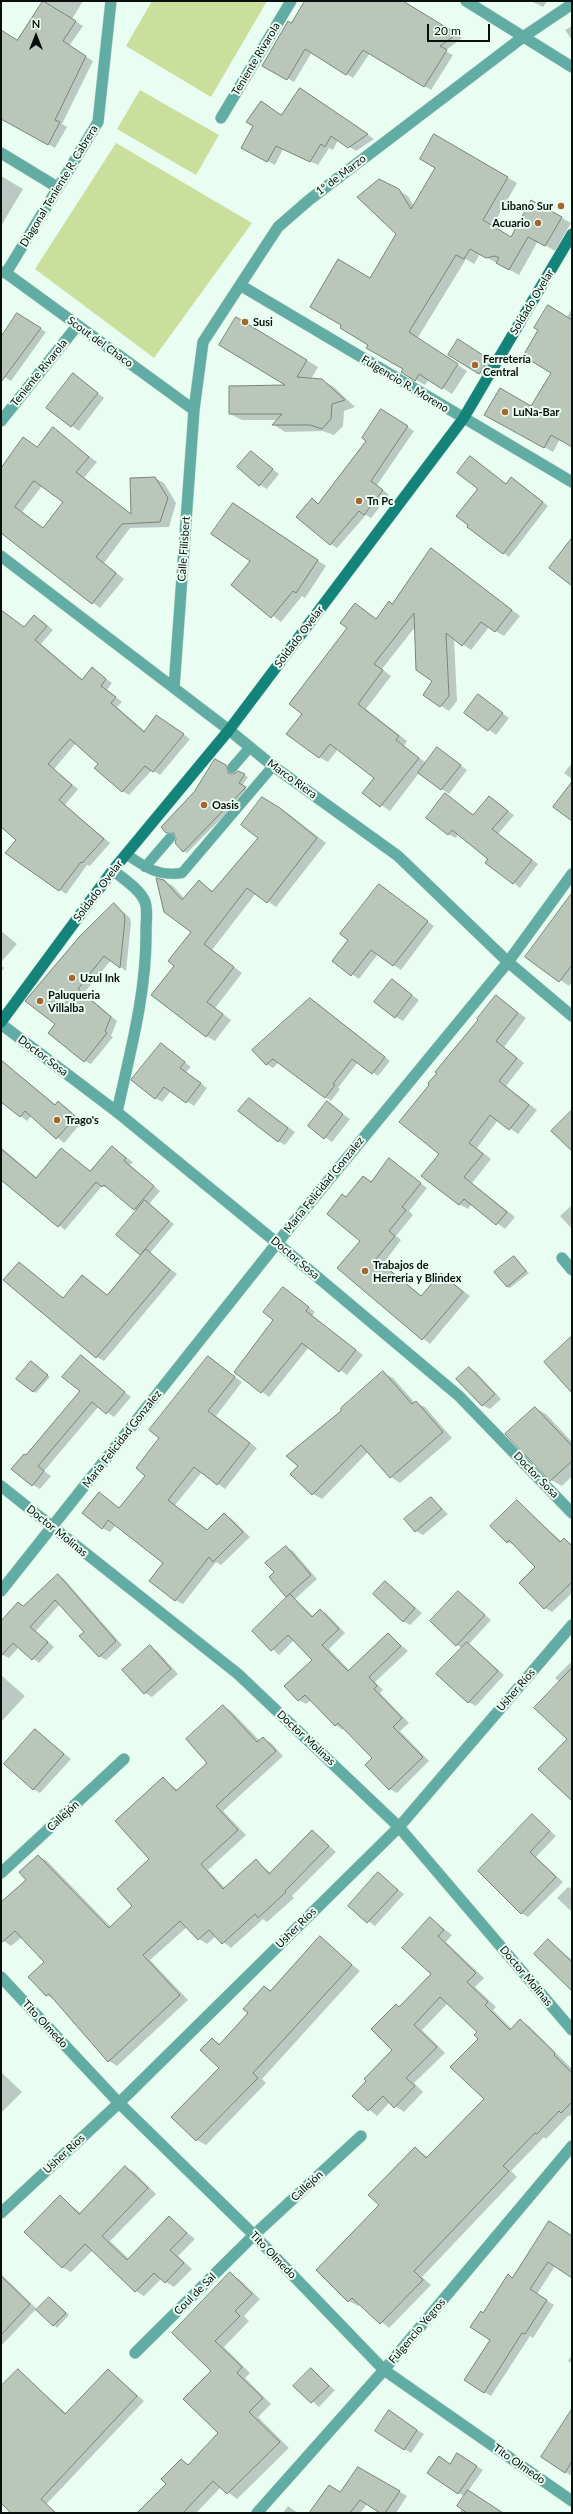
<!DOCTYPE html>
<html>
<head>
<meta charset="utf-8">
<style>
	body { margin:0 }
	#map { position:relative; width:573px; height:2514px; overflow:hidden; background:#e9fdf3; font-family:Lato,sans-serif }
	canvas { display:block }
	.frame { position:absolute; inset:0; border:2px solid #080f0c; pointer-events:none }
	.north { position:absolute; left:16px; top:16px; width:40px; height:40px; -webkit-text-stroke:3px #e9fdf3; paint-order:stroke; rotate:0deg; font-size:11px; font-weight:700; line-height:16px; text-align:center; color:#080f0c }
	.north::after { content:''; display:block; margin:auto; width:14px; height:18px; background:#080f0c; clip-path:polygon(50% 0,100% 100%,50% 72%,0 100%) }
	.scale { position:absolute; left:427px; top:24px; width:63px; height:18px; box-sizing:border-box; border:2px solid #080f0c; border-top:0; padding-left:5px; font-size:12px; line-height:14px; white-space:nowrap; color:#080f0c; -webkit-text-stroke:3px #e9fdf3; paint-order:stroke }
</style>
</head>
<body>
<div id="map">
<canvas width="573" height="2514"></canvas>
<div class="frame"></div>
<div class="north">N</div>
<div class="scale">20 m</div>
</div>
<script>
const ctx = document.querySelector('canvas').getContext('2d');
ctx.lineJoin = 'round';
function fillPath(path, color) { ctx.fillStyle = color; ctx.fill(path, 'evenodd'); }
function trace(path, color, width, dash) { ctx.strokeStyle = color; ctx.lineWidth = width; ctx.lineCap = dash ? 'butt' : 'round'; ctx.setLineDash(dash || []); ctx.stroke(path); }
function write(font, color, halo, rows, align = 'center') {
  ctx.font = font + ' Lato,sans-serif'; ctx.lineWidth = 4; ctx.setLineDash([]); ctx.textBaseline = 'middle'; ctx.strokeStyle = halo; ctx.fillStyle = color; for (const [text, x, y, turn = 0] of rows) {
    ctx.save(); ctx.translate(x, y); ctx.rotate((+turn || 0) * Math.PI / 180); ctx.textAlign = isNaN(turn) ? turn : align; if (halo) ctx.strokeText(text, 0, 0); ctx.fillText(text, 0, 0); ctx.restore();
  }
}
fillPath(new Path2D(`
	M152,1H267L211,97L126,46Z
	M140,90L219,135L196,175L117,129Z
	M116,143L252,223L154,358L35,269Z`), '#cadf9b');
fillPath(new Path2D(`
	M44,1H83L72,19L83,26L69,46L93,61L62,124L67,127L55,148L1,116V31L20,44L18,40Z
	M307,1H402L462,38L445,51L453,55L431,90L370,53L353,78L312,52L294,82L264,65Z
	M531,1H547L543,7Z
	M572,26V40L565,30Z
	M307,93L374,139L356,151L338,140L333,150L329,148L318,165L283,149L275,165L249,152L282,116Z
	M435,136L517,183L492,227L511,238L532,201L571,223L555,251L538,241L519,275L480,254L474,264L466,259L417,339L467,371L452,394L429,379L425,385L416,380L403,372L405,369L369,345L370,279L397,234L398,190L408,196L414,206L437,168Z
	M1,176L23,189L1,226Z
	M572,308V446L560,439L553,452L486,414L532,407L552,372L567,317Z
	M23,318L46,332L11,381L1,375V338Z
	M248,325L318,367L311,379L322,380L334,387L355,407L344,411L343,426L334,435L323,431L285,432L274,425L278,420H242L230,414L288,386Z
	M465,345L496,364L487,378L450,354Z
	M80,379L104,398L79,431L47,408Z
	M388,414L414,431L377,485L389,495L371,518L366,515L337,548L331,544L312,500L319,504Z
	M53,429L97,462L84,478L132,515L155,478L164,483L176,503L169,527L130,528L104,563L124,579L100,608L1,532V470L23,438L38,448ZM42,486L64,502L44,528L22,512Z
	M251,452L279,474L267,489L260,485Z
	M517,482L548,506L509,557L468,527L478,491Z
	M242,509L326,566L305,598L302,596L281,622L232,585L252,561Z
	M440,555L520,616L504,636L489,627L471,650L454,638L457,701L449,711L424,695L434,681L415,627L382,669L391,676L366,709L407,741L404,746L426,763L437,748L467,770L449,794L419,773L390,811L364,793L376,778L338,749L328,762L319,757L303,714L348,628L355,604L377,619L389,602L393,604Z
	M1,610L25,628L34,616L41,620L53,630L41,644L83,680L92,669L112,683L107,690L122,702L117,707L146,732L163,720L190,739L160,775L152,770L129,795L122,791L100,764L76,743L54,769L78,789L65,805L110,843L90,866L87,865L66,894L7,853L18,840L1,826Z
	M478,695L509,718L496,735L465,712Z
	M215,761L230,768L231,775L238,772L248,777L242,786L249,790L187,853L183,851L176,835L167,832Z
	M572,763V779L564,773Z
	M489,797L514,815L498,834L538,864L520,888L458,834L456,838L448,834L452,799L474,816Z
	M263,798L289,814L326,843L276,907L256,893L212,950L242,973L215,1008L231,1020L215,1041L206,1036L175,965L192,932L164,881L173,886L185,899L199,881L214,892L259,838Z
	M379,885L434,926L401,970L378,954L359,979L333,961L349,940Z
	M572,894V982L569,986L526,957Z
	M114,904L130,918L131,923L126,971L111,960L84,993L117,1021L111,1036L113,1037L91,1064L85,1061L57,1024Z
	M1,931L17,944L1,962Z
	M1,966L4,968L1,972Z
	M399,985L419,1000L403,1021L396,1017Z
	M496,996L526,1018L504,1047L524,1063L506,1086L537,1110L518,1134L498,1120L477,1148L491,1159L472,1183L515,1217L505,1229L472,1204L468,1209L459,1204L441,1153L480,1020Z
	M310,999L390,1061L378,1076L358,1062L338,1088L340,1089L331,1101L279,1062L273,1068L266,1064Z
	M161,1044L191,1067L186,1072L207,1088L194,1106L171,1091L162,1102L155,1098Z
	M1,1061L56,1105L58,1103L66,1107L82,1122L64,1143L31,1116L27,1121L1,1101Z
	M249,1099L295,1132L285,1145L278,1141Z
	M327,1103L350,1119L332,1142L309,1126Z
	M1,1147L37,1178L62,1149L91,1172L112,1147L133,1162L130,1165L160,1191L149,1204L174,1224L150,1253L177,1274L104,1361L97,1357L19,1263L64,1299L83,1276L108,1296L142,1255L137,1211L110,1189L102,1186L65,1230L1,1180Z
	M390,1160L427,1188L409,1211L413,1215L396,1236L401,1240L383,1264L423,1297L441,1274L470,1296L430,1344L338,1268L362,1241L347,1198L364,1177L372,1182Z
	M572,1205V1229L560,1216Z
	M514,1258L529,1273L510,1288L507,1287Z
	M290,1293L315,1312L312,1316L363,1355L347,1375L309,1347L269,1397L236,1372L274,1320Z
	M81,1357L131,1397L114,1417L99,1406L44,1471L51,1476L40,1489L33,1485L26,1456L81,1391Z
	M208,1357L242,1382L216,1416L257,1448L225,1489L202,1472L175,1505L208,1530L224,1514L232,1519L250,1537L221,1565L216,1562L183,1604L175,1600L165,1563L116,1525L110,1532L102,1528L107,1498L120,1509L147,1475L160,1438Z
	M32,1362L50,1377L36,1393L33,1391Z
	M469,1368L476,1372L501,1399L490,1409L482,1405Z
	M383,1373L393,1378L415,1403L425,1407L452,1438L400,1483L391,1477L368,1452L322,1499L313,1494L292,1474L342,1412Z
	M535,1408L546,1414L572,1442V1476L562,1486L551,1480Z
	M431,1498L448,1514L423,1535L416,1531Z
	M517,1501L562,1542L564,1540L572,1544V1593L552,1612L545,1608L537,1567L516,1545L507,1542Z
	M286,1547L293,1551L317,1579L295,1599L314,1617L320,1610L327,1614L345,1633L329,1649L350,1671L388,1634L408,1651L375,1682L383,1690L380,1693L409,1723L400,1731L429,1761L397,1793L390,1789L374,1758L344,1728L343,1730L335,1725L311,1700L306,1704L299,1700L313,1660L294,1640L279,1655L253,1631L289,1597L275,1573Z
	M58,1575L64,1579L122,1645L106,1660L99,1656L86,1632L60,1604L36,1631L54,1647L39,1663L19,1647L9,1658L1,1654V1622L19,1603L24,1606Z
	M385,1582L422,1613L410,1625L403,1621Z
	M459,1593L491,1620L469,1644L504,1675L476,1706L468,1702L462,1648L457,1645Z
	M150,1647L157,1651L178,1674L152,1697L145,1693L123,1670Z
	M572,1661V1800L568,1739L560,1682L555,1678Z
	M1,1675L25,1696L1,1722Z
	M223,1706L231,1711L260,1741L263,1738L271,1743L283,1756L223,1811L246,1835L208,1870L225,1888L256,1861L271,1873L313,1831L336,1852L292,1896L294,1898L267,1922L263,1919L231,1948L216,1936L207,1944L199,1939L187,1927L150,1960L188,2000L117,2066L109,2061L55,2000L47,1995L45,1962L22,1937L11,1946L1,1939V1904L28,1880L38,1856L47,1861L111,1927L134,1906L151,1859L163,1779L178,1790L209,1763Z
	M35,1730L71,1759L40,1793L33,1789Z
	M532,1815L556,1836L536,1857L563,1882L528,1917L521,1913Z
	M378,1874L404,1894L375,1926L349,1906Z
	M568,1887L572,1889V1912L557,1898Z
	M430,1918L452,1935L446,1942L484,1978L475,1987L496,2007L493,2010L512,2029L521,2021L529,2026L572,2069V2115L568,2116L546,2139L544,2137L511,2171L517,2177L422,2277L431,2285L389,2328L360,2304L358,2306L349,2301L380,2205L415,2148L428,2157L485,2099L478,2032L448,2003L422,2030L445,2053L414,2083L423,2092L404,2112L390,2102L377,2116L353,2096L394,2050L396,2005L400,2007L432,1974Z
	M320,1938L360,1971L262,2079L266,2083L206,2145L197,2140L220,2068L212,2039L221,2044L249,2013L264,1987L272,1991Z
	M548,1940L572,1960V1987Z
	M1,2072L22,2092L1,2113Z
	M125,2167L134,2172L156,2194L110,2241L129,2259L169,2218L195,2239L178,2256L192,2269L174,2287L161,2279L144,2296L136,2291L93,2250L71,2272L62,2267L60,2197L81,2213Z
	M572,2234V2277L555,2266L537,2294L554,2305L533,2338L530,2336L491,2396L484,2392L492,2340L483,2314L513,2279Z
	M1,2274L38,2310L50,2298L69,2315L57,2328L36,2309L1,2346Z
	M230,2274L239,2279L260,2299L244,2316L249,2321L224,2347L250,2373L245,2378L271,2404L258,2417L289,2448L237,2499L221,2487L196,2513H139L167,2484L181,2460L189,2465L220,2433L213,2371L174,2333Z
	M572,2355V2363L568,2361Z
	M18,2370L67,2414L109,2370L144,2401L38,2513H13L1,2501V2388Z
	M311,2370L335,2390L319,2407L295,2386Z
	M396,2416L424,2434L411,2453L404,2449Z
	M572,2421V2476L565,2472Z
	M464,2458L483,2470L468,2491L503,2513H460L465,2497L428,2473Z
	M359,2468L407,2496L396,2513H381L367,2504L360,2513H310L341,2493Z
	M288,2506L295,2511L299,2513H283Z`), '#0003');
const building = new Path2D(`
	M43,1L76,21L63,41L86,56L55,120L60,122L48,145L1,119V30L17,40Z
	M305,1H403L457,34L440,46L447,50L424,87L363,50L346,75L305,49L287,80L262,66L288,21L291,23Z
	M300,88L368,134L348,148L331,136L325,147L321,144L310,162L276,146L267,162L241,148L253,126L246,122L261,101L281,115Z
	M434,134L508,177L483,220L511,237L531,200L562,217L545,246L528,237L509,270L496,263L499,258L495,256L486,258L470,249L464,259L456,255L409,332L458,364L442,389L419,374L415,381L401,372L403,369L366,348L368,345L340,328L341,325L310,307L338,259L370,278L396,234L357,197L379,179L399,189L411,209L435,168L420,159Z
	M548,305L572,320V447L551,435L544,448L484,415L500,388L531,406L551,373L523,356L538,330L534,328Z
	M17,313L41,328L1,382V337Z
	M236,317L307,360L297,377L322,379L345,400L332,404L331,419L322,429L310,425H272L282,414H229V386L285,385L219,345Z
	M458,339L489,359L479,374L448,355Z
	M73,373L98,393L71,427L46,408Z
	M381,409L408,426L371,481L383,490L364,515L359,511L330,545L296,517L312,498L318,504L366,441L362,438Z
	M53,427L89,457L76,472L131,514L130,478L155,477L168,498L160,522L122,524L96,557L116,573L92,604L1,533V468L23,437L37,447ZM34,481L63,502L43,528L15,507Z
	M251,451L273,469L259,486L237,467Z
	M470,456L506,484L511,477L543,502L503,554L467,527L468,525L456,516L477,490V488L457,473Z
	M233,503L318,560L296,593L293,591L271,618L231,585L250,561L211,534Z
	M572,538V586L549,568Z
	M431,548L512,610L495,632L481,622L462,646L446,633L449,696L440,707L423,695L432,681L416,670L414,613L374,664L383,670L358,704L399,736L396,740L419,758L380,807L362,793L374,778L330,744L319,758L286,734L302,714L289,704L347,628L340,623L355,603L376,619L389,601L392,604Z
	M1,610L24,627L34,615L47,626L35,640L82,680L92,667L106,679L101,686L116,697L111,703L144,732L156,715L184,734L153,772L145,766L122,792L94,768L98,764L70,739L48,764L72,785L59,800L104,839L82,863L81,862L59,891L5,853L16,840L1,827Z
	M478,694L503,713L488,731L464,713Z
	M437,747L461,765L441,790L418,773Z
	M215,759L226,765L228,773L234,774L238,771L245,774L239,783L246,787L183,852L175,843L176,839L174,833H166L161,827L194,792Z
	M572,782V821L553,807Z
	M445,793L473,815L489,796L508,811L492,829L532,860L513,884L485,863L488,859L452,830L448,835L426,818Z
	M262,797L280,808L317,838L267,903L247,888L204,944L234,967L207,1002L223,1014L206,1037L151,995L174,966L168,961L191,932L164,912L156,878L164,880L182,900L199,880L212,892L258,838L241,825Z
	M379,884L428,921L393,966L371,950L351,976L332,961L348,940L340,934Z
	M572,893V965L559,982L525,957Z
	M114,903L124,914L125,919L120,968L104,956L78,989L111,1017L105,1031L107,1033L84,1062L48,1033L55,1024L25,1001L80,936Z
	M392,979L412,995L395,1018L374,1002Z
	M496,995L518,1013L496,1041L517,1058L499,1081L529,1105L509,1130L490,1115L469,1143L483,1154L464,1177L507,1212L496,1225L464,1199L459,1205L421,1176L439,1154L399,1122L429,1085L428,1083L437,1073L435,1072L478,1020L477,1019Z
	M310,998L385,1057L372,1074L352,1059L333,1084L335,1085L325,1098L273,1059L266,1065L252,1050Z
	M161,1043L185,1062L180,1068L201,1083L186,1103L164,1087L155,1099L131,1080Z
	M1,1060L55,1105L58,1101L76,1117L56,1139L25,1111L20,1117L1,1102Z
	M249,1098L288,1128L278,1142L238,1111Z
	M327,1101L343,1114L324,1139L308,1126Z
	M572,1110V1151L551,1131Z
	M112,1146L126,1158L124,1161L154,1186L134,1210L104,1185L102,1187L96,1182L58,1227L1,1180V1149L36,1178L61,1148L90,1171Z
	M389,1158L421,1183L402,1207L406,1210L389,1231L395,1236L376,1259L421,1296L441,1273L463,1292L422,1340L337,1268L360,1241L327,1214L342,1194L346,1197L363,1176L371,1182Z
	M145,1200L169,1221L140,1255L116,1235Z
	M146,1249L170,1270L96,1358L3,1280L19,1262L63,1298L82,1275L107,1295Z
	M514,1256L526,1271L507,1287L494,1272Z
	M283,1287L309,1307L306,1311L356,1350L339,1372L302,1343L261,1393L234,1372L273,1320L263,1312Z
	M572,1336V1393L544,1362Z
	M81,1355L125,1392L106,1414L92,1402L38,1466L44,1471L32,1486L11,1469L24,1454L26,1455L80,1391L62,1377Z
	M208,1356L235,1377L208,1411L250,1443L217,1485L194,1467L168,1500L207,1530L224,1513L243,1532L213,1562L209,1557L175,1601L149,1581L163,1563L108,1520L102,1529L82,1513L99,1492L119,1508L145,1476L136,1468L159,1438L149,1430Z
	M31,1361L48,1375L33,1392L16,1379Z
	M469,1367L495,1394L482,1406L456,1379Z
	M383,1371L412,1404L416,1401L443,1432L390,1478L361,1445L312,1495L290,1474L298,1466L286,1456L341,1411V1408Z
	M535,1407L572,1446V1461L550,1481L505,1434Z
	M431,1497L442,1509L415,1532L404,1519Z
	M517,1500L560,1542L564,1538L572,1546V1582L544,1609L519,1583L535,1567L509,1540L507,1543L490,1526Z
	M286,1546L311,1575L286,1597L269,1577L274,1572L265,1563Z
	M58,1574L116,1641L99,1657L79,1636L84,1632L55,1600L30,1627L48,1642L32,1660L13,1643L1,1656V1621L18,1602L23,1606Z
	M385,1581L415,1608L403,1622L373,1594Z
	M458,1591L485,1615L456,1646L430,1621Z
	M290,1594L312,1617L320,1609L339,1629L322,1645L348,1671L388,1633L401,1646L369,1677L377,1686L374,1689L402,1718L393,1727L423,1757L389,1790L365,1765L372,1758L338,1723L335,1726L305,1695L298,1701L284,1686L312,1660L288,1635L271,1651L252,1631Z
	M467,1642L498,1671L468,1703L436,1674Z
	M150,1645L171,1669L144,1694L122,1670Z
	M572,1668V1801L538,1769L567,1739L534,1708Z
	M223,1705L257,1742L263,1737L276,1751L216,1806L238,1830L201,1864L223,1889L256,1859L269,1874L312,1830L329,1846L285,1891L286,1892L258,1918L255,1914L222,1944L209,1930L198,1940L180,1921L143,1955L180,1995L108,2062L49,1994L46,1996L28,1977L44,1962L15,1931L1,1943V1902L26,1880L19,1872L38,1855L109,1928L132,1906L117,1889L149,1859L115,1821L163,1777L176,1791L207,1763L186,1739Z
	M35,1729L64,1754L33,1790L4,1764Z
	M532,1814L550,1831L530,1852L556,1877L521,1914L478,1871Z
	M378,1872L398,1890L367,1923L348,1906Z
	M430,1917L444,1930L438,1936L476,1973L467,1982L488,2002L485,2005L510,2030L520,2019L555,2053L554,2055L572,2073V2102L561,2113L559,2111L537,2134L535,2133L503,2166L509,2171L414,2271L423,2280L380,2324L352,2298L348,2302L316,2270L379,2205L368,2195L415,2147L426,2158L484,2099L450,2067L478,2039L474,2035L477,2032L440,1997L414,2025L437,2047L406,2078L415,2086L394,2108L383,2096L368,2111L352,2096L366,2081L364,2079L392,2050L371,2029L396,2004L399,2007L431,1974L402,1948Z
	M320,1936L352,1965L253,2073L258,2078L196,2141L171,2117L219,2068L200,2050L212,2038L219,2045L248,2013L243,2009L264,1986L270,1991Z
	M548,1939L572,1962V1991L534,1954Z
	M125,2166L148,2188L102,2236L127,2260L169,2216L187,2233L170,2250L184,2263L165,2283L154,2273L135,2292L85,2244L62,2268L24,2232L60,2195L79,2214Z
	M549,2221L572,2236V2278L548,2262L530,2289L547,2300L525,2334L522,2333L484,2393L464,2380L490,2340L470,2327L481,2311L483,2313L508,2274L512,2278Z
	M230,2272L252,2294L235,2311L240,2316L215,2341L242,2367L237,2373L263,2398L249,2412L280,2442L227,2494L213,2481L183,2513H137L166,2484L161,2479L181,2459L188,2465L218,2433L183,2399L211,2371L172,2333Z
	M1,2276L30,2304L1,2335Z
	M49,2297L66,2313L53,2326L36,2310Z
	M311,2368L329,2386L311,2403L293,2386Z
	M18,2369L65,2414L108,2369L137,2396L41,2499L56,2513H11L1,2503V2386Z
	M572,2409V2461L565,2473L541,2457Z
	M389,2410L417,2430L404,2450L375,2431Z
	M457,2453L477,2466L458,2494L427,2473L439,2456L450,2464Z
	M358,2467L400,2491L385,2513H380L360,2500L350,2513H309L329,2485L340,2492Z
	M468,2490L503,2513H467L457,2506Z`);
fillPath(building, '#b9c6b9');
trace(building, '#798578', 1);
const service = new Path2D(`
	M232,768L250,747
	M126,854C145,867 158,877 182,873L273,766
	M145,867L170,838`);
const minor = new Path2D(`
	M221,118L291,1
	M1,153L57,187
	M1,272L6,273L194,410
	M6,273L98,122L111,1
	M240,285L572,482
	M1,421L77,326
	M1,556L229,730L273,766L398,856L508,962L572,1016
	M174,688L194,410L203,342L278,227L309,200L523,37L572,4
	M113,870C123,879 140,889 145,902C148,910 146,922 146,930C147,992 130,1052 117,1112
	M562,1258L572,1270
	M1,1486L238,1674L399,1827L572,2030
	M1,1591L277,1243L508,962L572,874
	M1,1873L124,1759
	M1,1977L119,2103L254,2235L384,2370L572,2501
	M1,2213L119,2103L399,1827L572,1625
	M135,2353L254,2235L361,2136`);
const tertiary = new Path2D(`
	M466,1L572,67
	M1,1024L117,1112L277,1243L459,1396L572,1513
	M257,2513L384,2370L572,2146`);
const secondary = new Path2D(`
	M1,1022L113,870L229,730L463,419L572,234`);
trace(service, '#c5d7ce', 11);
trace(minor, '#c5d7ce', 12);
trace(tertiary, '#c5d7ce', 12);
trace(secondary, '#c5d7ce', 12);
trace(service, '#61aca3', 10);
trace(minor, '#61aca3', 11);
trace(tertiary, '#61aca3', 11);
trace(secondary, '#148379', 11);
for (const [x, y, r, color] of [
	[561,206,4,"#a5662d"],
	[538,223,4,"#a5662d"],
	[245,322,4,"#a5662d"],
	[475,365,4,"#a5662d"],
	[505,412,4,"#a5662d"],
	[359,501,4,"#a5662d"],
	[204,805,4,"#a5662d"],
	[72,978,4,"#a5662d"],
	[40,1001,4,"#a5662d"],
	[57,1120,4,"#a5662d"],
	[365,1271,4,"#a5662d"]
]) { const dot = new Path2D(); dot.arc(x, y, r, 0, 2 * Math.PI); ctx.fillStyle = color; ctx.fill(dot); trace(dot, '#e9fdf3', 1.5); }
write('11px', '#080f0c', '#e9fdf3', [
	["Teniente Rivarola",256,59,-59],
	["1º de Marzo",341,175,-37],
	["Diagonal Teniente R. Cabrera",59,186,-59],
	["Soldado Ovelar",532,302,-59],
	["Scout del Chaco",100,342,36],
	["Teniente Rivarola",39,373,-51],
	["Fulgencio R. Moreno",405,384,31],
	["Calle Filisbert",184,549,-86],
	["Soldado Ovelar",299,637,-53],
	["Marco Riera",292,779,36],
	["Soldado Ovelar",98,891,-53],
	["Doctor Sosa",43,1056,37],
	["Maria Felicidad Gonzalez",324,1185,-51],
	["Doctor Sosa",295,1258,40],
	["Maria Felicidad Gonzalez",122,1439,-52],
	["Doctor Sosa",536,1475,46],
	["Doctor Molinas",57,1531,39],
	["Usher Ríos",516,1690,-49],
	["Doctor Molinas",306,1738,43],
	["Callejón",63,1816,-43],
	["Usher Ríos",296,1928,-45],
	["Doctor Molinas",526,1976,50],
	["Tito Olmedo",45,2024,47],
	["Usher Ríos",64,2154,-43],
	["Callejón",307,2186,-43],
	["Tito Olmedo",273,2255,46],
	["Coul de Sal",195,2294,-45],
	["Fulgencio Yegros",417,2331,-50],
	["Tito Olmedo",519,2464,35]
]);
write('bold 11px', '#080f0c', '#e9fdf3', [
	["Libano Sur",553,206,"right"],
	["Acuario",530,223,"right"],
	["Susi",253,322],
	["Ferretería",483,359],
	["Central",483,372],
	["LuNa-Bar",513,412],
	["Tn Pc",367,501],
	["Oasis",212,805],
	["Uzul Ink",80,978],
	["Paluqueria",48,995],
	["Villalba",48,1008],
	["Trago's",65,1120],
	["Trabajos de",373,1265],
	["Herreria y Blindex",373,1278]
], 'left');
</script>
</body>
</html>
